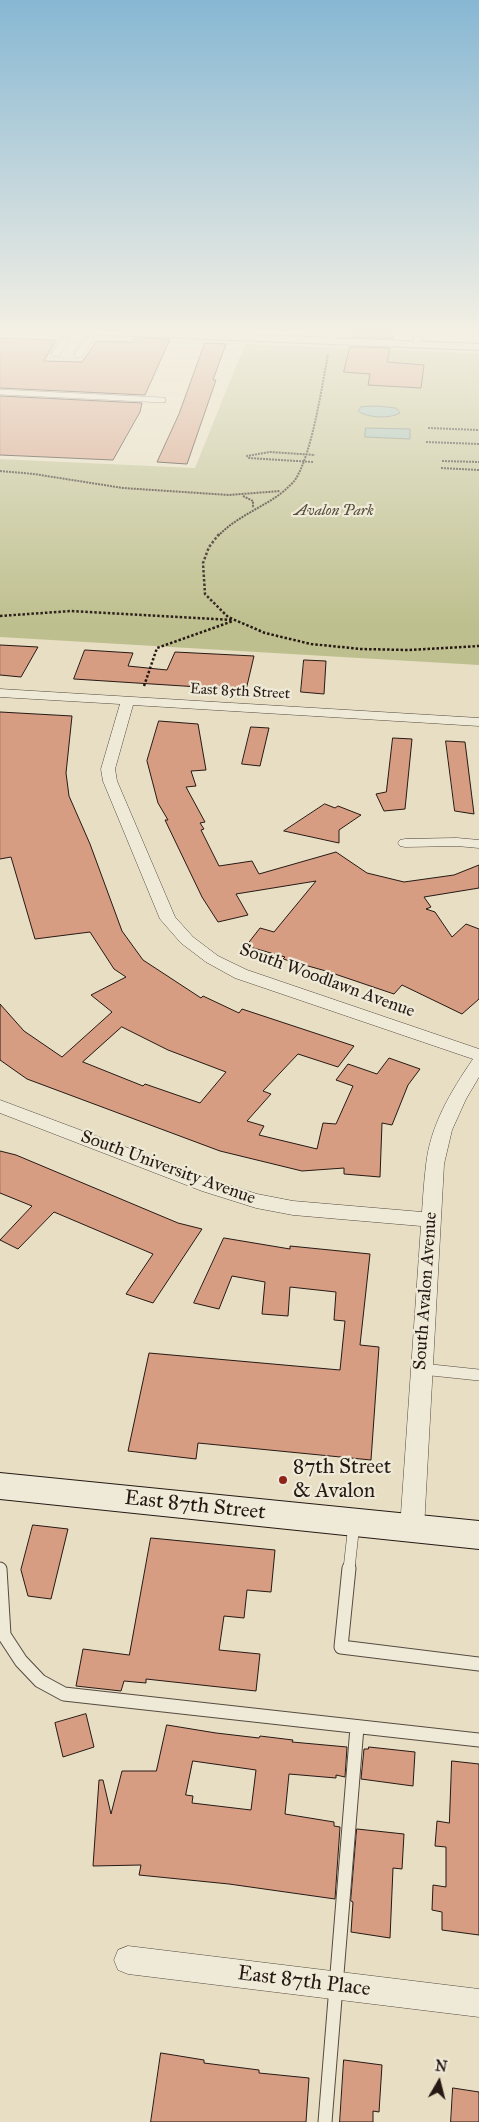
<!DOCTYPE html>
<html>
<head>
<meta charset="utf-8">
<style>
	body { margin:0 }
	#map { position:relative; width:479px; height:2122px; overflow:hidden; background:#e7dec3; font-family:"IM FELL Great Primer",serif }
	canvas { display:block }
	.north { position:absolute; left:414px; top:2057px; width:50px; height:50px; -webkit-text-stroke:4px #efead8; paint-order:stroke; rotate:8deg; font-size:14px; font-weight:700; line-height:20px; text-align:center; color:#261914 }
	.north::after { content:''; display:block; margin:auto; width:18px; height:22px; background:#261914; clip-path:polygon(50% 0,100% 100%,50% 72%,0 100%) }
</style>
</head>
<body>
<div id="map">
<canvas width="479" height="2122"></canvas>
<div class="north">N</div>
</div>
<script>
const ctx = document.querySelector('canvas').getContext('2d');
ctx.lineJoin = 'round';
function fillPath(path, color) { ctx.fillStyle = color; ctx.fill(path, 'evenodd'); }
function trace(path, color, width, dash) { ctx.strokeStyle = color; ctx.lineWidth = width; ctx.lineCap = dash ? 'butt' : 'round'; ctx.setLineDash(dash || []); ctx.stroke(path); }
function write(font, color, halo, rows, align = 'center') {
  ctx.font = font + ' "IM FELL Great Primer",serif'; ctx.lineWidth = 4.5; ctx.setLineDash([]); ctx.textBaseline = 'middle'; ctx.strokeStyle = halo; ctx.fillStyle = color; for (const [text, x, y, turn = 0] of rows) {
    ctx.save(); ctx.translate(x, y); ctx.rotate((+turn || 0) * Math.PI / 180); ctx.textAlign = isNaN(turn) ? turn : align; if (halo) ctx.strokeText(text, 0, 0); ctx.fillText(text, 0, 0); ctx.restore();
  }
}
fillPath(new Path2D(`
	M245,344L479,353V665L0,637V459L195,468Z`), '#bebf8e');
const water = new Path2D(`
	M377,406L396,408L400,413C390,419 367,418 358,411L361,407Z
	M366,428L410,429V439L365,437Z`);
fillPath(water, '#97bcb3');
trace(water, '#6a7b73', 1);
const building = new Path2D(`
	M354,329H395L393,339L352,337Z
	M0,338L56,340L44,361L82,362L97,341L134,342V338L170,339L145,395L0,388Z
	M205,343L226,344L213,380H216L187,464L157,462L179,414Z
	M350,347L390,348L387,362L424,365L421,388L368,385L370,374L344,372Z
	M0,396L142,403L140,412L113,460L0,455Z
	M0,645L38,647L21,677L0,675Z
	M85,650L133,653L128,666L167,670L175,652L254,656L246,690L74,679Z
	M304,660L326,661L324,694L301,692Z
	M0,712L72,716L66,773L69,796L90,844L122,931L143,960L201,998L203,996L239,1013L242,1009L354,1046L338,1067L298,1054L263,1091L271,1094L247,1121L264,1126L259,1135L317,1149L323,1123L336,1124L353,1086L336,1080L348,1064L377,1074L389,1058L420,1069L408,1085L392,1125L382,1123L380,1177L344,1174V1168L302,1171L220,1151L27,1079L0,1060V1004L24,1031L62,1057L112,1012L91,995L126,977L114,969L90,932L35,939L11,857L0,859ZM122,1027L168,1050L226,1072L200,1103L145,1084L143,1086L83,1062Z
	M159,721L198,724L206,770L191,771L196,786L186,787L205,822L200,823L204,829L201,830L219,866L252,861L259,874L336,852L367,873L404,882L454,875L479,865V888L424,897L431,907L426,909L435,912L452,937L466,924L479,929V999L462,1014L402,985L394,994L326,971L283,959L285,957L246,946L260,928L274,932L316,881L236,894L248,915L218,922L202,897L165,820H168L158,803L147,761Z
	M251,727L269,728L260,766L242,764Z
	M393,738L412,739L405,809L384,811L376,794L386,792Z
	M446,741L465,742L474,814L455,811Z
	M325,804L335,808L338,806L361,815L339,830V843L284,831Z
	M0,1151L16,1155L178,1223L202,1229L153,1303L126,1294L153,1254L54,1212L18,1249L0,1240L32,1206L0,1193Z
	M224,1238L290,1249V1246L370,1254L360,1345L379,1347L371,1460L198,1443L196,1459L128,1451L149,1353L340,1370L345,1321L334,1320L336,1292L290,1287L288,1316L262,1314L265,1282L232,1276L219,1309L194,1303Z
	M33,1525L68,1529L51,1599L28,1596L21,1570Z
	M151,1538L275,1550L271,1592L247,1590L244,1618L224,1616L219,1650L260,1654L256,1691L146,1679V1683L124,1681L121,1691L76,1686L83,1649L129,1655Z
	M86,1714L94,1747L63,1757L55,1723Z
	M167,1725L216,1733L259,1738L260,1736L293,1740L292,1742L347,1747L345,1777L336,1775V1778L289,1774L285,1814L334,1822V1826L340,1827L335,1899L229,1884L139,1875L141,1865L93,1866L99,1780H103L111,1814L122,1771H156ZM193,1761L256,1770L251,1810L192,1803L193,1796L186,1795Z
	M369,1747L415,1752L413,1786L361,1779L364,1749H368Z
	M452,1761L479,1764V1935L442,1930V1912L432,1910L433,1885L446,1887V1847L435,1846L437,1821L449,1823Z
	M357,1829L404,1834L402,1869L393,1868L390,1938L351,1932L353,1902L351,1901Z
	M161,2053L204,2060V2063L259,2070V2073L309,2078L306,2122H151Z
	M344,2060L382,2065L379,2112L373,2111V2122H340Z
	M453,2088L479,2092V2122H451Z`);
fillPath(building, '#d69d83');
trace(building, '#261914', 1);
const serviceFar2 = new Path2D(`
	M332,341L335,329
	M0,392L163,400`);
const serviceFar1 = new Path2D(`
	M422,1369L479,1375
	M349,1569L354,1524`);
const service = new Path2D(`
	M349,1568L341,1647L479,1664
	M0,1569L4,1635L21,1661L40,1681L64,1694L479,1740
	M325,2122L357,1727`);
const minor = new Path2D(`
	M67,329L75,330L59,356H53L51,354Z
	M91,329H97L98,331L82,357H76L74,355Z
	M242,329H250L246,339L243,340L239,337Z
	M415,329H423L421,344L417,347L413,344Z
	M0,689L479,718V726L133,705L115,769L117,781L175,917L193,937L218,956L247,970L479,1049V1077L466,1099L452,1130L444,1164L424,1528L420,1535L412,1538L404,1535L400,1528L421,1226L293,1215L256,1208L202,1191L0,1113V1100L216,1181L257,1194L293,1201L422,1212C423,1197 424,1181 426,1165C430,1126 451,1091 473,1059L235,978L206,962L181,943L160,919L103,781L101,769L120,704L0,697Z
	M457,838L479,840V848L457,846L405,847L400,846L398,843L400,840L405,839Z
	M128,1946L479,1989V2017L128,1974L118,1970L114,1960L118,1950Z`);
const tertiary = new Path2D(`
	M31,329H113L479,344V350L36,332Z`);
const secondary = new Path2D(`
	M0,1473L479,1521V1549L0,1499Z`);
trace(serviceFar2, '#564a40', 6);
trace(serviceFar1, '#564a40', 12);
trace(service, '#564a40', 15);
trace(minor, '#564a40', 1);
trace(tertiary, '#564a40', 2);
trace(secondary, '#261914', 2);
trace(new Path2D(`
	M428,428L479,430
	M426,442L479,444
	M442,461L479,462
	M313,462L249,458L247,456L270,452L315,455
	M441,468L479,470
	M0,471L34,474L123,488L229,495L280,491
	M243,496L253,501V508
	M218,536C237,516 263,508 284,491C288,487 292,484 295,480C312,454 322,386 328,354`), '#261914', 2, [2, 1]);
trace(new Path2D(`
	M219,534L209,547L203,563L205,594L228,617L265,633L311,644L361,649L409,650L479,646
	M0,616L71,611L232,620
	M144,686L157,648L233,621`), '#261914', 2.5, [2.5, 2]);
trace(serviceFar2, '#efead8', 5);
trace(serviceFar1, '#efead8', 11);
trace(service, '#efead8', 13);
fillPath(minor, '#efead8');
fillPath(tertiary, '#efead8');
fillPath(secondary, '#efead8');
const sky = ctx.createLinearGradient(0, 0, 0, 626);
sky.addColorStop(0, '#87b7d3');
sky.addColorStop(0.53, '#f4f0e4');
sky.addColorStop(1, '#f4f0e400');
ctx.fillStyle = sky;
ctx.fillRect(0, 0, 479, 626);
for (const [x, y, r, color] of [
	[283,1480,5,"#8f2418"]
]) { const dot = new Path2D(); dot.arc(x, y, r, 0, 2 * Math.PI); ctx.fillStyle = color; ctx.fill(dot); trace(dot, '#efead8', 2); }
write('italic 15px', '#544b39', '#efead8', [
	["Avalon Park",334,511]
]);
write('15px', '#261914', '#efead8', [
	["East 85th Street",240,692,3]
]);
write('18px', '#261914', '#efead8', [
	["South Woodlawn Avenue",327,981,20],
	["South University Avenue",168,1168,20],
	["South Avalon Avenue",426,1291,-86]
]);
write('21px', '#261914', '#efead8', [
	["87th Street",293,1468],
	["& Avalon",293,1492]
], 'left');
write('21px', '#261914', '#efead8', [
	["East 87th Street",195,1506,6],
	["East 87th Place",304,1982,7]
]);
</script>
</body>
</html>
